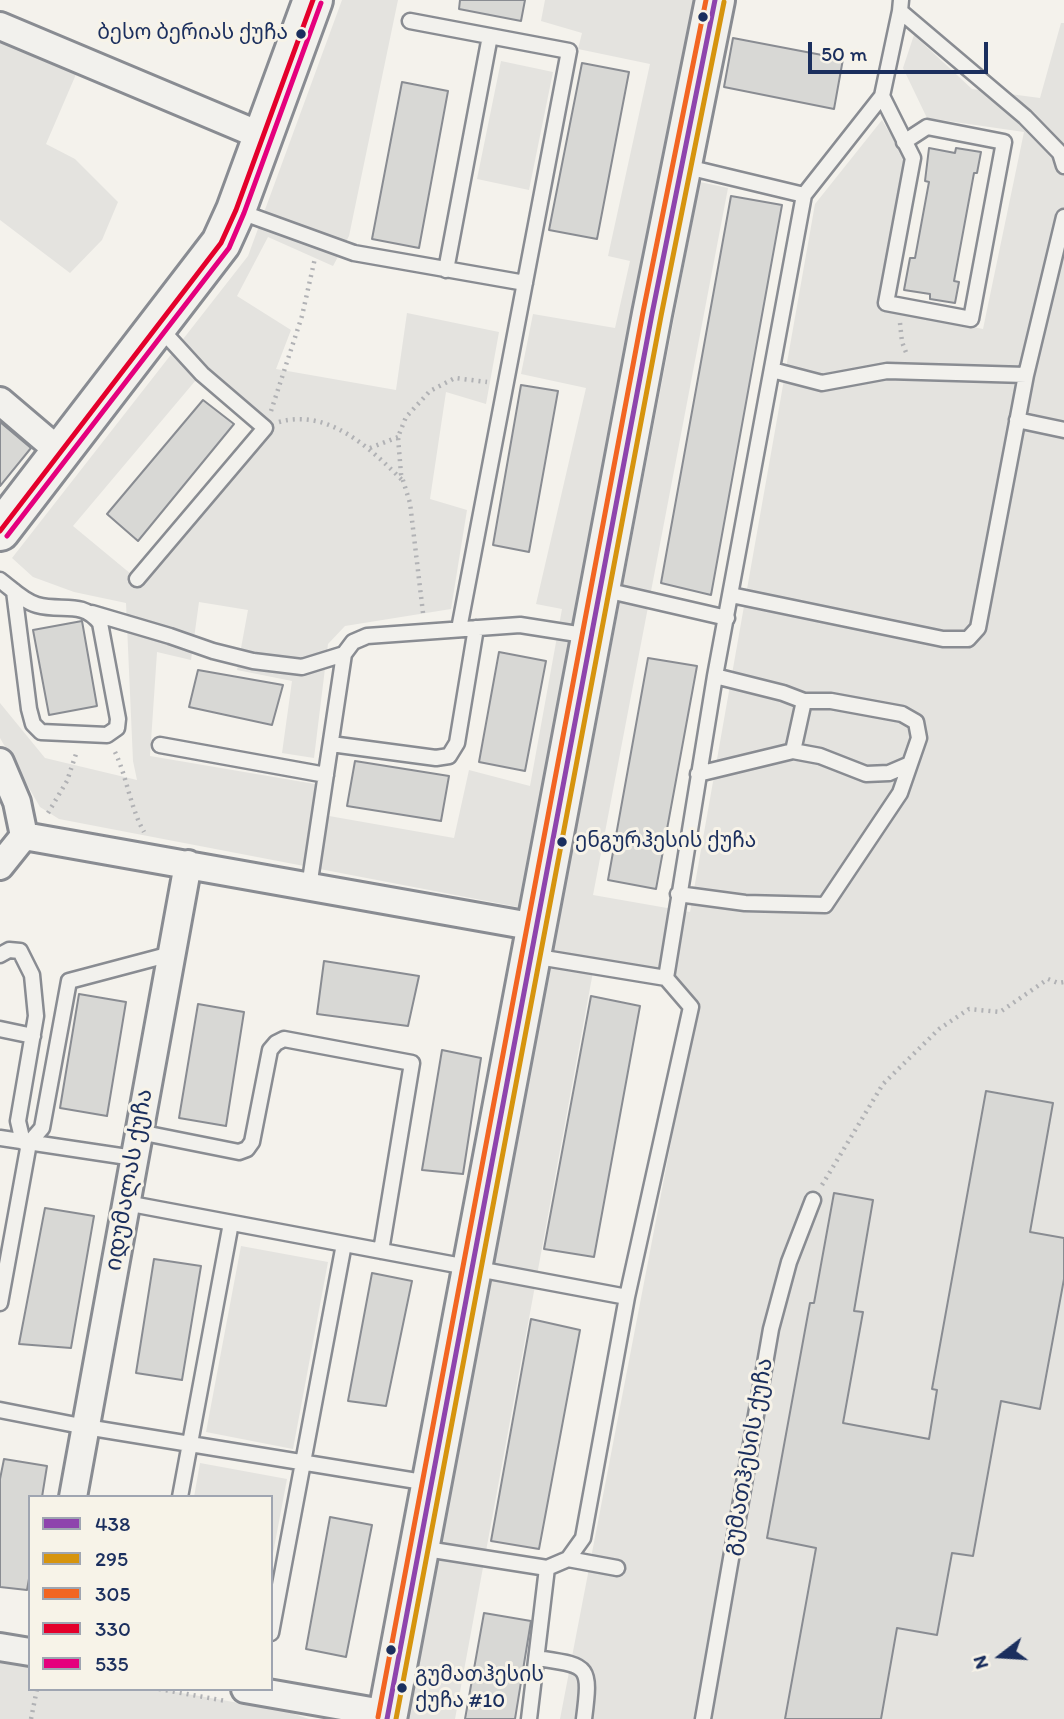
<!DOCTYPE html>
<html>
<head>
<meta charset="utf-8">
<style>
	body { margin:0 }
	#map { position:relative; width:1064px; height:1719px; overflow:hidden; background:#f4f2ec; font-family:Itim,sans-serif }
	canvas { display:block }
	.legend { position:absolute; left:28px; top:1495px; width:245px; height:196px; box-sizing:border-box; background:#f7f3e8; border:2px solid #9fa5b1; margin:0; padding:9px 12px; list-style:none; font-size:21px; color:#1b2f5e }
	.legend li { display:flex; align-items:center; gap:14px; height:35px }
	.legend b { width:35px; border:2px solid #9fa5b1 }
	.north { position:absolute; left:966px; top:1621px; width:70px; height:70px; -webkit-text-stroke:5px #f7f3e8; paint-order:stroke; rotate:253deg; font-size:19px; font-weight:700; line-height:28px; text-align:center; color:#1b2f5e }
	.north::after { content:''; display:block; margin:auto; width:24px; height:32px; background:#1b2f5e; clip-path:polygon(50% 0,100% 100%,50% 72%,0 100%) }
	.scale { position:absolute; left:808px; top:42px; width:180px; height:32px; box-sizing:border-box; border:4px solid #1b2f5e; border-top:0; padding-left:9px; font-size:21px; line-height:24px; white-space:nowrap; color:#1b2f5e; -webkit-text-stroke:5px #f7f3e8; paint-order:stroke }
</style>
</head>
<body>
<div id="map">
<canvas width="1064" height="1719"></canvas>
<ul class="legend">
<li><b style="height:9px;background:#8e44ad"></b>438</li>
<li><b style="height:9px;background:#d6940e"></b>295</li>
<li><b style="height:9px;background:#f26522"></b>305</li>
<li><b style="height:9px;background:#e4002b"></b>330</li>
<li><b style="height:9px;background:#e5007d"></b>535</li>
</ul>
<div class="north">N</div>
<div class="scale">50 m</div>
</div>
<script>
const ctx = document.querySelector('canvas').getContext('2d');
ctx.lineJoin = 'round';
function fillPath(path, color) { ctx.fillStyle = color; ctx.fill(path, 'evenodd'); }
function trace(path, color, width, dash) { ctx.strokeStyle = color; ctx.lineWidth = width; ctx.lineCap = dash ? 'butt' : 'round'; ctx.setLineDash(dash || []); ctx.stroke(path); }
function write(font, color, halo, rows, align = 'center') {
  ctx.font = font + ' Itim,"Noto Sans Georgian",sans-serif'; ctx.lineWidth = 6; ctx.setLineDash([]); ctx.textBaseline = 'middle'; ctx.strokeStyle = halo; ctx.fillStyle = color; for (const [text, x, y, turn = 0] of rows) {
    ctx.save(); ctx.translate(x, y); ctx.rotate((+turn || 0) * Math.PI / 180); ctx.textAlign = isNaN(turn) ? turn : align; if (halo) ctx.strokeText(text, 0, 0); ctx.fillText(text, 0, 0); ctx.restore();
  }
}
fillPath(new Path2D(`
	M342,0H398L349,236L333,266L268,237L237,296L291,330L276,369L396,390L407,313L499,332L486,404L446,392L430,499L467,510L451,609L345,626L328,644L314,758L282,753L292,681L237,670L248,610L199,602L191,660L157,652L150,756L315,784L312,813L454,838L469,770L530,786L562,609L536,604L586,388L521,374L533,314L615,328L630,261L608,256L650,64L578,49L582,33L541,21L545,0H694L523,908L59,819L40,807L0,738V703L45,758L137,780L133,761L126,603L74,592L33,577L12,558L248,256ZM201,374L265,429L137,579L73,526Z
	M1061,23H1064V1719H560L698,1002L658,971L595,961L455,1719H407L700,182L728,188L593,895L690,912L815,204L882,120L905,159L878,307L983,329L1024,132L927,118L903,68L914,35L972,89L1040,98Z
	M0,40L77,72L46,144L75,159L118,202L102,240L70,273L0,220Z
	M501,61L553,72L529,190L477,179Z
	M241,1246L328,1262L293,1449L206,1432Z
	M200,1463L287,1479L271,1564V1497H194Z
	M0,1662L30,1667V1689H159L285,1711L309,1719H0Z`), '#e4e3df');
const building = new Path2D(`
	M460,0H525L521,21L459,9Z
	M733,38L843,59L834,109L724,87Z
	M582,63L629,72L597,239L549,230Z
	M402,82L448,91L419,248L372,239Z
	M929,148L955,153L956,148L981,152L977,173H974L954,281L959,282L955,303L930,299V294L904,290L910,258H915L929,182L925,181Z
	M731,196L782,205L711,595L661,583Z
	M521,385L558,391L529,552L493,545Z
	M203,400L234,424L138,541L107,514Z
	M0,422L31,448L0,486Z
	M82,621L97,706L49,715L33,630Z
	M499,652L546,661L525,771L479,762Z
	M648,658L697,666L656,889L608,880Z
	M198,670L283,685L272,725L189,707Z
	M355,761L449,776L441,821L347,806Z
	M324,961L419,976L408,1026L317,1014Z
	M79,994L126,1002L107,1116L60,1108Z
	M591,996L640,1006L594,1257L544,1249Z
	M198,1004L244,1012L226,1126L179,1118Z
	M442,1050L481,1058L463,1174L422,1170Z
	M986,1091L1053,1103L1030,1232L1064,1238V1279L1040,1409L1001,1401L973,1556L952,1553L937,1635L897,1628L881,1719H785L816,1548L767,1538L810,1303H814L834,1193L873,1200L854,1311L863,1312L843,1423L929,1439L937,1390L932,1389Z
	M45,1208L94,1216L71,1348L19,1344Z
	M154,1259L201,1266L182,1380L136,1373Z
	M372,1273L412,1281L386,1406L348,1401Z
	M531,1319L580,1330L539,1549L491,1541Z
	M4,1459L47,1466L42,1497H30V1573L27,1590L0,1587V1479Z
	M330,1517L372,1525L346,1657L306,1649Z
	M484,1613L531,1621L515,1719H465Z`);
fillPath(building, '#d8d8d5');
trace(building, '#898c92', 2);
const lane = new Path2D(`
	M901,0L900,11L1025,117L1060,153L1064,166
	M900,11L882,96L913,158L886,303L971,319L1004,142L927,127L904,142
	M410,21L569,51L459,629
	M804,195L882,96
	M238,211L354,253L525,283
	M446,270L490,36
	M772,370L822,383L887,371L1026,375
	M1017,420L1064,430
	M137,579L265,428L202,374L159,327
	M0,580C12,589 23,601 37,605C62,612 82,600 100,623L118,719L117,728L107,735L41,732L33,724L29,709L14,591
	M601,589L727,618
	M731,595L943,639H968L978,628L1026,375L1064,217
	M92,613L170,636L213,651L253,661L302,667L344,654
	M331,744L436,758L449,756L457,743L476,628
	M160,745L326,775
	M793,751L804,701
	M698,774L793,751L820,756L866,774L889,773L910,764
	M309,887L344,654L353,642L367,636L520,625L590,636
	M678,894L745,903L825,905L900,793L919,738L916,722L902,714L831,701H804L783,693L715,676
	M0,955L9,950L20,951L32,975L36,1016L18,1121L23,1142
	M666,978L715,676L804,195L683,166
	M0,1029L33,1036
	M139,1132L239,1152L247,1149L252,1142L270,1050L276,1043L284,1039L412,1063L381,1251
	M0,1138L134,1158
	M126,1203L627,1297
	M0,1303L29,1143L42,1128L69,981L171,954
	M0,1410L86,1427L429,1483
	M180,1497L231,1223
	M420,1548L547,1568L568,1559L583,1538L627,1297L691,1007L666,978L532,956
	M568,1559L617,1568
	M271,1633L344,1244
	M537,1658C589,1666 591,1664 584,1719
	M529,1719L547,1568
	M703,1719L771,1329L789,1262L813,1200`);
const street = new Path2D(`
	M0,26L264,137
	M0,401L60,452
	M0,762L17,802L24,836L0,866
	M24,836L536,927
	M73,1497L188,864
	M0,1647L30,1652
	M245,1689L388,1714`);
const secondary = new Path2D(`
	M0,531L221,243L236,210L313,0
	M387,1719L652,314L715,0`);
trace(lane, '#898c92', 19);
trace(street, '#898c92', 32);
trace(secondary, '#898c92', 44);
trace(new Path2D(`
	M900,323L902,342L907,355
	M271,411L302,316L315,258
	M279,422C329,408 371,449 403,481
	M370,448L398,437
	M423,613L410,503L401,474L398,437L406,417L430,391L455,378L487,382
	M115,752C127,777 130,807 144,832
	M48,813L67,781L77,751
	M822,1185L883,1084L939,1029L969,1009L1000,1012L1048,979L1058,983L1064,982
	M159,1689L226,1701
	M31,1719L37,1689`), '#b1b2b5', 4.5, [2, 5]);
trace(lane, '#f2f1ed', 14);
trace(street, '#f2f1ed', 26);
trace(secondary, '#f2f1ed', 38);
trace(new Path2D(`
	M387,1719L652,314L715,0`), '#8e44ad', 5);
trace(new Path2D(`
	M396,1719L661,316L724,2`), '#d6940e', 5);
trace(new Path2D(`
	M378,1717L643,312L706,0`), '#f26522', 5);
trace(new Path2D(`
	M0,531L221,243L236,210L313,0`), '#e4002b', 5);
trace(new Path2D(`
	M7,536L229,248L244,213L321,3`), '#e5007d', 5);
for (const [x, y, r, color] of [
	[703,17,6,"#1b2f5e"],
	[301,34,6,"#1b2f5e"],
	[562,842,6,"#1b2f5e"],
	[391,1650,6,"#1b2f5e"],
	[402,1688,6,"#1b2f5e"]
]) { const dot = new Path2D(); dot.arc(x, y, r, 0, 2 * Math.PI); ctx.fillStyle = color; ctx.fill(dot); trace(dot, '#f7f3e8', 2.5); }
write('21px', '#1b2f5e', '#f7f3e8', [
	["ბესო ბერიას ქუჩა",288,34,"right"],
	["ენგურჰესის ქუჩა",575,842],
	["გუმათჰესის",415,1676],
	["ქუჩა #10",415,1702]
], 'left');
write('23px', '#1b2f5e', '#f7f3e8', [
	["იდუმალას ქუჩა",130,1180,-80],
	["გუმათჰესის ქუჩა",749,1457,-80]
]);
</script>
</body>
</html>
